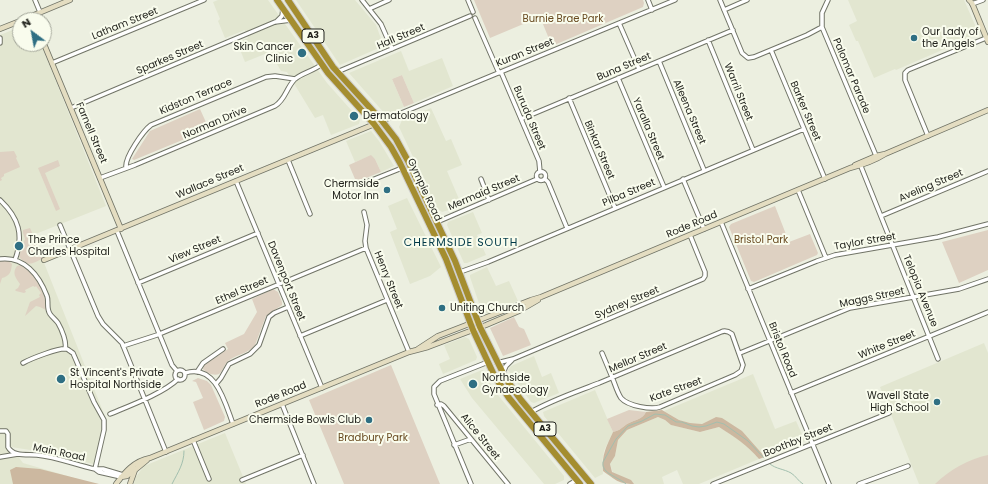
<!DOCTYPE html>
<html>
<head>
<meta charset="utf-8">
<style>
	body { margin:0 }
	#map { position:relative; width:988px; height:484px; overflow:hidden; background:#ecefe0; font-family:Poppins,sans-serif }
	canvas { display:block }
	.north { position:absolute; left:12px; top:12px; width:40px; height:40px; box-sizing:border-box; background:#f9fced; border:1px solid #a3a69a; border-radius:50%; rotate:328deg; font-size:11px; font-weight:700; line-height:16px; text-align:center; color:#23241e }
	.north::after { content:''; display:block; margin:auto; width:14px; height:18px; background:#2f6f83; clip-path:polygon(50% 0,100% 100%,50% 72%,0 100%) }
</style>
</head>
<body>
<div id="map">
<canvas width="988" height="484"></canvas>
<div class="north">N</div>
</div>
<script>
const ctx = document.querySelector('canvas').getContext('2d');
ctx.lineJoin = 'round';
function fillPath(path, color) { ctx.fillStyle = color; ctx.fill(path, 'evenodd'); }
function trace(path, color, width, dash) { ctx.strokeStyle = color; ctx.lineWidth = width; ctx.lineCap = dash ? 'butt' : 'round'; ctx.setLineDash(dash || []); ctx.stroke(path); }
function write(font, color, halo, rows, align = 'center') {
  ctx.font = font + ' Poppins,sans-serif'; ctx.lineWidth = 4; ctx.setLineDash([]); ctx.textBaseline = 'middle'; ctx.strokeStyle = halo; ctx.fillStyle = color; for (const [text, x, y, turn = 0] of rows) {
    ctx.save(); ctx.translate(x, y); ctx.rotate((+turn || 0) * Math.PI / 180); ctx.textAlign = isNaN(turn) ? turn : align; if (halo) ctx.strokeText(text, 0, 0); ctx.fillText(text, 0, 0); ctx.restore();
  }
}
fillPath(new Path2D(`
	M218,0H268L327,83L360,120L359,124L331,135L323,115L315,118L287,72L281,71L270,52L245,62L237,42L248,38L245,30L225,38L218,21L220,19L213,2Z
	M296,0H355L376,25L383,44L381,47L340,65Z
	M848,0H964L979,34L896,70L895,69L874,78L858,41H856L849,25L857,21Z
	M20,27V44H41L106,206L33,235L106,419L97,465L43,452L11,447L23,463L95,484H0V35Z
	M401,51L409,71L442,58L453,86L414,103L402,75L392,79L404,107L386,115L349,73Z
	M431,108L446,141L451,139L462,165L447,171L462,206L442,212L437,208L399,127L402,120Z
	M371,131L379,141L394,166L381,172L375,159L371,156L355,162L346,141Z
	M407,198L441,267L430,276L410,284L390,232L397,229L388,206Z
	M473,212L482,233L477,235L486,255L467,263H464L447,225L448,222Z
	M487,267L496,286L509,281L518,301L485,314L482,312L470,277V275Z
	M465,337L469,339L477,357L476,360L443,374L439,364L450,359L444,345Z
	M984,343L988,353V484H919L880,387Z
	M534,356L542,377L551,373L559,393L534,403L531,402L508,370L511,366Z
	M482,370L484,371L493,389L564,476V480L555,484H544L472,398L460,379Z
	M753,374L775,429L796,421L805,441L765,457L762,453L716,417L702,424L690,423L679,420L664,411Z
	M595,390L613,432L604,451L602,463L603,474L595,478L544,416L543,412Z
	M658,417L665,420L672,425L700,432L719,427L740,440L747,445L759,459L699,484H683L677,470L662,477L664,484H630L613,473L610,464L615,456L618,440L627,430Z
	M225,433L246,484H134L135,478L144,466Z`), '#e2e6d0');
fillPath(new Path2D(`
	M474,0H643L644,3L643,7L552,46L540,17L490,38Z
	M402,75L414,103L404,107L392,79Z
	M200,109L209,129L134,160L132,159L150,131Z
	M14,151L17,157L16,158L20,167L4,174V176L1,178L2,180L0,181V152Z
	M371,155L375,159L381,172L361,180L355,179L349,165Z
	M58,160L60,166L45,173L60,209L56,211L38,168Z
	M775,206L789,242L810,234L818,253L817,255L754,282L751,281L729,227L731,224Z
	M30,228L43,258C33,264 26,268 19,256L25,239L23,233V230Z
	M988,230V270L959,283L942,242Z
	M0,261H9L12,264C11,272 10,276 2,278L0,284Z
	M21,265C36,275 46,292 46,310L40,307L36,306L25,316L30,302L40,297L39,295L41,293L36,286L35,287L33,286L25,290L26,292L24,293L16,291L15,290L18,288L20,284C15,277 12,273 17,266Z
	M273,289L278,292L282,302V305L266,316L255,345C248,354 237,354 228,361C224,365 223,371 219,374C214,376 206,373 203,369L204,365L228,349L225,343L244,334L257,312L252,299Z
	M514,317L519,327L524,329L531,345L503,356L490,328Z
	M391,365L440,484H344L309,400Z
	M198,378L207,381L211,385L225,417L224,421L204,430L193,402L203,398L196,382L192,381Z
	M629,410L646,412C642,420 634,420 627,424C621,428 621,430 613,432L607,419Z
	M988,455V484H935C949,470 969,459 988,455Z`), '#ded1c2');
fillPath(new Path2D(`
	M662,410L679,420L690,423L702,424L716,417L722,418L742,431L765,457L759,459C746,444 736,438 719,427L700,432L671,425L665,420L658,417L627,430L618,440L615,456L610,464L612,472L631,480L634,484C618,484 616,480 603,471C601,456 607,445 613,432C621,430 621,428 627,424C634,420 642,420 646,412Z
	M16,467L40,469L99,484H13L10,470Z`), '#ccb8a0');
trace(new Path2D(`
	M770,464C776,469 784,469 791,473C796,476 798,481 803,484
	M172,484C178,472 184,464 184,451
	M626,484C619,477 601,474 603,462L616,439L628,426L642,421L655,414L665,415L676,422H682L692,426L699,427L706,426L717,422L724,424L748,441L764,458`), '#a2bfae', 1);
const street = new Path2D(`
	M35,0L40,12
	M362,0L381,24L392,49
	M468,0L473,12
	M648,0L652,10
	M720,0L742,53L748,58L754,57L807,35L822,27
	M828,0L822,13V27L877,158
	M972,4L983,0
	M369,9L389,0
	M724,10L747,0
	M475,18L499,73
	M276,22L282,16L283,9
	M619,23L639,69
	M0,38V43
	M708,40L753,150
	M771,50L825,179
	M659,61L704,170
	M52,63L204,0
	M337,72L470,16
	M501,72L539,161L540,172
	M618,78L664,187
	M569,98L615,208
	M71,108L275,22L291,20
	M521,119L733,30
	M382,121L675,0
	M928,136L905,80V73L908,70L986,38
	M288,160L310,214
	M860,164L938,359
	M126,167C125,157 143,131 151,125L266,77L275,76L295,79
	M536.5 176a4.5 4.5 0 1 1 9 0a4.5 4.5 0 1 1-9 0Z
	M100,178L135,165L275,106C285,100 286,89 294,80C301,73 314,71 322,64
	M481,179L489,200
	M545,179L548,182L567,228
	M683,179L704,229
	M236,181L322,388
	M353,185L362,184L402,168
	M798,190L826,258
	M0,200C19,218 24,235 15,260
	M364,212L367,225L365,241L366,248L409,352
	M881,216L988,171
	M437,222L537,179
	M721,222L829,484
	M60,225L98,316L103,324L122,343L166,452
	M117,231L172,365L177,371
	M0,259C24,256 39,275 47,296C49,301 46,308 50,314C52,317 56,320 58,323C62,330 67,342 65,349
	M460,272L488,262L804,129
	M138,283L258,233
	M748,289L817,261L835,255L938,237L988,224
	M300,336L387,300
	M123,346L157,335L366,248
	M740,353L850,308L959,289L988,279
	M23,363C30,359 60,347 67,349C69,350 71,352 73,353L94,402L104,420V430L95,469
	M497,363L513,359L703,279L705,276V272L690,235
	M175 375a5 5 0 1 1 10 0a5 5 0 1 1-10 0Z
	M197,372L203,363L223,349
	M185,373C216,363 225,403 233,424
	M503,373L506,366L512,360
	M216,384L221,378L229,364L250,354L259,345L269,317L274,313L288,307
	M791,393L988,312
	M282,404L314,484
	M437,405L441,404L444,406L508,484
	M531,412C552,400 576,392 599,383C639,366 680,349 721,332C725,330 728,331 732,334L743,365L741,371L735,375L660,407C651,410 628,406 621,398C617,392 615,384 612,377L602,353
	M110,414C129,406 164,393 178,379
	M0,431H6L8,434V447C13,457 28,454 37,455C57,457 76,465 95,469L99,472L121,477
	M193,440L209,479
	M454,445L471,439
	M0,457L18,454
	M95,469H103L123,475
	M242,480L303,455
	M471,484L434,394V387L440,381L488,362
	M570,484L577,480
	M713,484L889,413
	M859,484L908,466`);
const secondary = new Path2D(`
	M969,0L972,3L988,42
	M22,20L70,0
	M0,29L20,21
	M44,44L121,229
	M855,165L876,156L885,154L988,110
	M44,260L382,121
	M418,349L438,336L531,300L541,297L850,168C862,165 874,161 885,154
	M121,477L127,476L135,469
	M116,484C125,472 134,461 150,458L409,352L428,347L486,325L519,311L538,300
	M130,484L135,470L147,460`);
const highway = new Path2D(`
	M277,0L328,73L374,124L391,147L400,163L446,259L473,330L494,375L509,398L580,484
	M288,0L333,67L382,121L396,139L408,161L455,261L480,327L506,379L521,400L591,484`);
trace(street, '#717467', 5.5);
trace(secondary, '#717467', 6);
trace(highway, '#cfcfce', 8);
trace(street, '#fff', 3.5);
trace(secondary, '#e4ddc1', 4.5);
trace(highway, '#a48d2f', 6);
for (const [x, y, r, color] of [
	[914,38,4,"#2f6f83"],
	[302,53,5,"#2f6f83"],
	[354,116,5,"#2f6f83"],
	[387,190,4,"#2f6f83"],
	[19,246,5,"#2f6f83"],
	[442,308,4,"#2f6f83"],
	[61,379,5,"#2f6f83"],
	[473,384,5,"#2f6f83"],
	[937,402,4,"#2f6f83"],
	[369,420,4,"#2f6f83"]
]) { const dot = new Path2D(); dot.arc(x, y, r, 0, 2 * Math.PI); ctx.fillStyle = color; ctx.fill(dot); trace(dot, '#f9fced', 1.5); }
for (const [x, y, w] of [
	[313,36,22],
	[545,429,22]
]) { const box = new Path2D(); box.roundRect(x - w / 2, y - 7, w, 14, 3); ctx.fillStyle = '#f9fced'; ctx.fill(box); trace(box, '#23241e', 1); }
write('bold 9px', '#23241e', null, [
	["A3",313,36],
	["A3",545,429]
]);
write('10px', '#684a20', '#f9fced', [
	["Burnie Brae Park",563,19],
	["Bristol Park",761,240],
	["Bradbury Park",373,438]
]);
write('10px', '#23241e', '#f9fced', [
	["Latham Street",125,24,-22],
	["Hall Street",401,37,-23],
	["Kuran Street",525,53,-22],
	["Sparkes Street",170,58,-23],
	["Buna Street",624,67,-23],
	["Palomar Parade",851,76,67],
	["Warril Street",738,92,68],
	["Kidston Terrace",196,97,-23],
	["Barker Street",805,111,67],
	["Alleena Street",689,112,67],
	["Buruda Street",529,118,67],
	["Norman Drive",215,123,-23],
	["Yaralla Street",648,129,67],
	["Farnell Street",91,133,67],
	["Binkar Street",599,150,67],
	["Wallace Street",210,182,-23],
	["Aveling Street",931,186,-23],
	["Gympie Road",424,190,65],
	["Mermaid Street",484,193,-23],
	["Pilba Street",629,193,-23],
	["Rode Road",692,225,-23],
	["Taylor Street",865,242,-10],
	["View Street",195,250,-23],
	["Henry Street",388,280,68],
	["Davenport Street",286,281,68],
	["Ethel Street",242,291,-23],
	["Telopia Avenue",920,291,68],
	["Maggs Street",872,298,-12],
	["Sydney Street",627,303,-23],
	["White Street",887,345,-22],
	["Bristol Road",782,350,68],
	["Mellor Street",638,358,-23],
	["Kate Street",676,390,-20],
	["Rode Road",281,395,-22],
	["Alice Street",480,437,51],
	["Boothby Street",798,441,-22],
	["Main Road",59,453,12]
]);
write('10px', '#23241e', '#f9fced', [
	["Our Lady of",922,32],
	["the Angels",922,44],
	["Skin Cancer",293,47,"right"],
	["Clinic",293,59,"right"],
	["Dermatology",363,116],
	["Chermside",379,184,"right"],
	["Motor Inn",379,196,"right"],
	["The Prince",28,240],
	["Charles Hospital",28,252],
	["Uniting Church",450,308],
	["St Vincent's Private",70,373],
	["Hospital Northside",70,385],
	["Northside",482,378],
	["Gynaecology",482,390],
	["Wavell State",929,396,"right"],
	["High School",929,408,"right"],
	["Chermside Bowls Club",361,420,"right"]
], 'left');
ctx.letterSpacing = '1px';
write('11px', '#003948', '#f9fced', [
	["CHERMSIDE SOUTH",461,243]
]);
ctx.letterSpacing = '0px';
</script>
</body>
</html>
